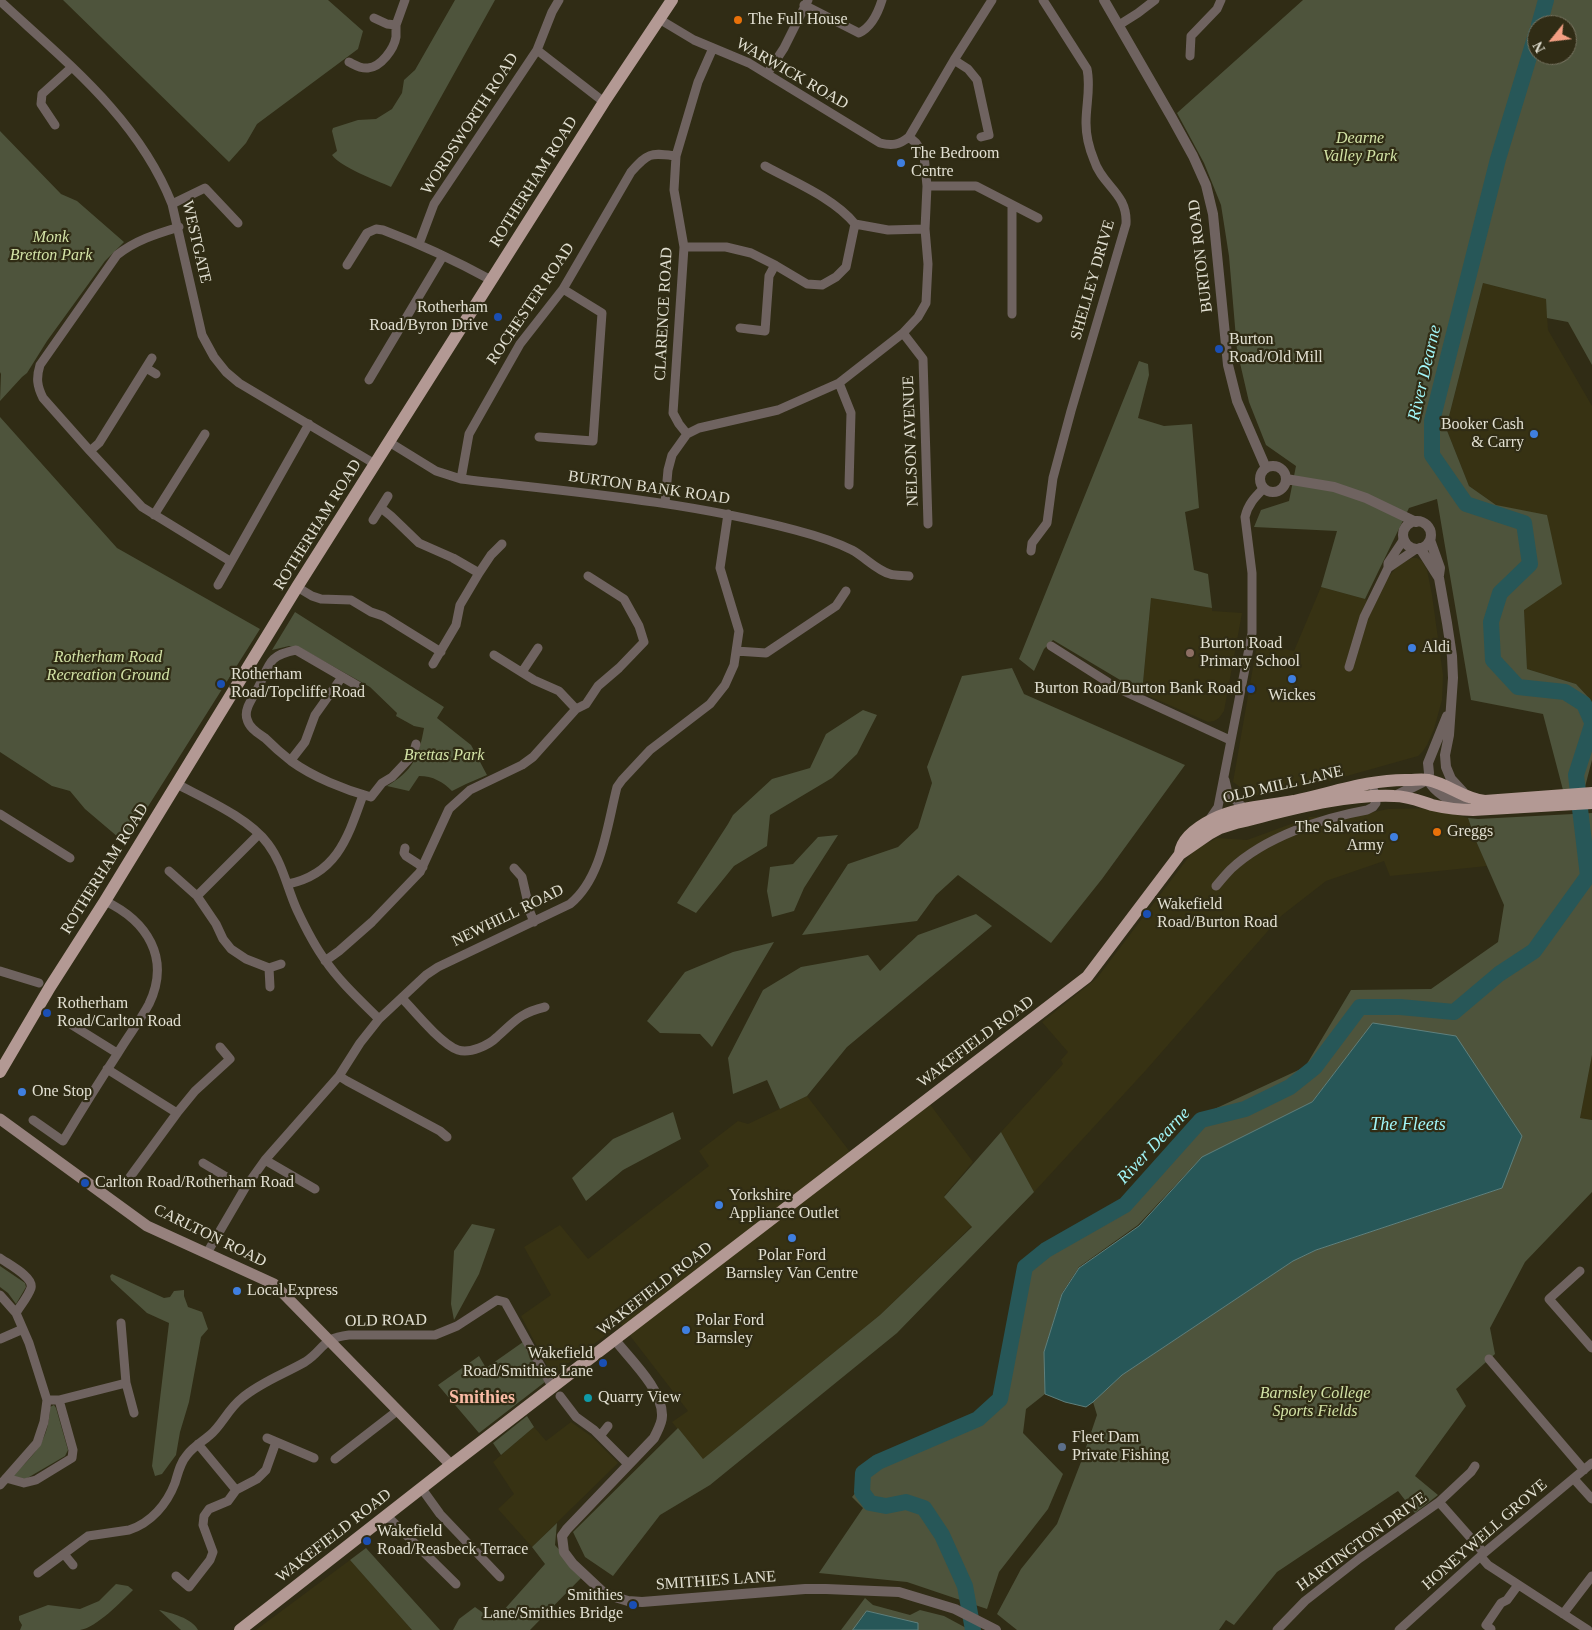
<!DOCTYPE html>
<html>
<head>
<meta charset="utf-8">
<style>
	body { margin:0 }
	#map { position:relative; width:1592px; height:1630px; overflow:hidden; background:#302c15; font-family:Georgia,serif }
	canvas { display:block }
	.north { position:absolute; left:1527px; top:15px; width:50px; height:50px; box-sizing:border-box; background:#302c15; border:1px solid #777461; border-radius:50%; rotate:241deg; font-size:14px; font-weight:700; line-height:20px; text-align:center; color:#e2e0d2 }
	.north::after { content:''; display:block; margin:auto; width:18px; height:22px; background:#f39f83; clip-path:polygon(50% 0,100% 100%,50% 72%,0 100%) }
</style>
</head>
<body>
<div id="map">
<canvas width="1592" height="1630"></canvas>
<div class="north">N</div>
</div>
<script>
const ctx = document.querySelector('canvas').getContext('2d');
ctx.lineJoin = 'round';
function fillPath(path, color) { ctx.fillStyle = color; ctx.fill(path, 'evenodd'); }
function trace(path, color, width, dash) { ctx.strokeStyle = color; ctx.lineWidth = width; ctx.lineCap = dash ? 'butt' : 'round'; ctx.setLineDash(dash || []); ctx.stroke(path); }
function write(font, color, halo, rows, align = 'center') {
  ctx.font = font + ' Georgia,serif'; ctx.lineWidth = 4.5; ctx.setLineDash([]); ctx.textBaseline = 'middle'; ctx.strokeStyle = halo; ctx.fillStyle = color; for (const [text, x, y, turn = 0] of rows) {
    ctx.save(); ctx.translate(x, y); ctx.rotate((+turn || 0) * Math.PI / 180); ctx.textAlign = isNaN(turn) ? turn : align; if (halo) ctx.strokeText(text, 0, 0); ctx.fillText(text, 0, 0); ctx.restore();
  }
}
fillPath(new Path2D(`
	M1483,283L1546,299L1548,330L1592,406V712L1590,699L1576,684L1527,669L1524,610L1502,507L1496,505L1469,486L1446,428Z
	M1412,558H1417L1422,561L1427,570L1432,595L1443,675L1442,700L1434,729L1427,745L1423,751L1418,756L1329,781L1253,796L1233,782L1257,644L1294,651L1321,587L1365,599L1375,604L1384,583L1398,565Z
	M1151,598L1212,608V611L1242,613L1224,711L1219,718L1214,721L1208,722L1142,693Z
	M1434,808L1468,818L1476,841L1487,866L1390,876L1384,861L1326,881L1281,916L1146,1070L1034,1192L1001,1132L1063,1064L1061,1060L1068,1052L1042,1022L1097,978L1194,850L1217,838L1247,840L1310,817L1365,814L1388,809Z
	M1592,1055V1120L1580,1118Z
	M807,1096L857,1161L929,1103L973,1162L944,1196L972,1226L880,1315L702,1460L672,1422L688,1411L621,1324L552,1375L521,1316L551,1295L524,1247L560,1225L588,1259L709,1166L699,1151L738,1121L748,1124Z
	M571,1422L591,1436L618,1463L532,1547L498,1509L514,1494L493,1462L534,1427L546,1441Z
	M350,1560L412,1630H256Z`), '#373213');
fillPath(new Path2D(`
	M63,0H328L363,31L358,49L257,124L246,143L229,162Z
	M455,0H495L391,187C376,180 340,167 332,155L337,151L332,131L333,128L358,120L376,119L392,109L402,93L404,80L415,70Z
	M1303,0H1592V365L1568,322L1547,318L1546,299L1483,283L1446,428L1469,486L1496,505L1547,515L1562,584L1524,610L1527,669L1576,684L1590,699L1592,712V760L1585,787L1563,790L1543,714L1471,700L1437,499L1409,508L1365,599L1321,587L1337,531L1254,527L1261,510L1289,501L1296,466L1266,445L1249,402L1237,350L1229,256L1221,205L1204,163L1177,113ZM1537,25H1567V55H1537Z
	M0,131L61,194L77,201L124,242L105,261L47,341L27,373L22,377L0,401L1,374L0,372Z
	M1139,361L1148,364L1149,375L1138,418L1164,426L1192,424L1199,508L1185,512L1194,570L1208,574L1212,608L1151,598L1142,693L1053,640L1044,649L1034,671L1019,659Z
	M0,417L117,548L260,629L125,843L85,809L70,791L52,786L0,752Z
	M295,612L444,707L437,718L471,745L487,775L466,784L452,791C443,782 433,776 419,776L409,791L387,786C413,771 419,756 424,728L414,726L396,716L397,713L370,687L304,650L289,646L272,650Z
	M1012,668L1024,694L1185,765L1102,879L1051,943L958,875L936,895L917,921L802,935L848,864L898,847L918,828L932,783L927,767L962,676Z
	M863,710L877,715L857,754L832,778L770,815L767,846L734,866L696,913L677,903L728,824L733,815L772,779L810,768L826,734Z
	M1592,813V1055L1580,1118L1592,1120V1192L1525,1262L1490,1328L1495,1354L1456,1389L1466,1406L1415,1476L1438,1495L1415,1513L1398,1491L1277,1572L1234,1625L1226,1620L1219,1630H1017L997,1614L1021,1569L1057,1524L1081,1462L1097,1415L1093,1402L1122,1375L1293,1261L1316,1250L1502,1188L1373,1023L1312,1102L1202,1157L1138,1225L1079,1267L1062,1293L1044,1352L1045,1394L1026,1409L1023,1433L1063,1474L1048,1509L999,1572L987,1609L907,1582L819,1573L863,1508L852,1497L874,1470L1003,1403L1025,1267L1046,1250L1125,1205L1195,1118L1305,1067L1351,990L1431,989L1498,942L1504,905L1476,841L1468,818L1478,819Z
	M838,835L804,888L794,911L772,917L767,891L770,867L793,864L818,837Z
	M976,914L992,926L847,1047L807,1096L780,1109L767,1080L733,1094L728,1058L763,990L801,967L868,955L880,971L918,935Z
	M774,942L712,1047L700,1034L660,1033L647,1021L685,972L733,952Z
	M673,1112L681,1139L623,1170L586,1201L572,1178L613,1139Z
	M1001,1132L1034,1192L897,1333L710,1485L660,1515L613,1576L585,1557L573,1532L678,1428L703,1459L880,1315L972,1227L944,1197Z
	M472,1224L495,1229L479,1274L454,1320L451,1304L454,1251Z
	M0,1266L25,1283L26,1287L16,1304L8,1293L0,1287Z
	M112,1274L164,1298L170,1297L174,1291L184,1290V1296L188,1307L202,1312L208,1329L201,1337L189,1402L180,1432L176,1455L162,1474L155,1476L152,1466L169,1323L147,1313L111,1280L110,1276Z
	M523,1342L545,1382L479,1433L438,1385L479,1356L486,1368Z
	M54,1405L56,1408L68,1450L65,1456L24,1480L13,1477L14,1474C36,1454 49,1439 50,1407Z
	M527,1416L534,1427L501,1455L493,1443Z
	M557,1523L555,1545L583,1576L530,1630H453L459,1619L475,1607L494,1621L545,1564L532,1547Z
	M366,1548L440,1630H412L350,1560Z
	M116,1584L128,1586L133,1590C122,1601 96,1628 80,1630C62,1630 38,1630 20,1630L22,1625L19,1620V1616L48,1605L80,1609L99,1601Z
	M865,1598L873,1605L910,1615L920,1610L944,1616L970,1630H918V1624L867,1611L853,1630H841Z
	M159,1610C171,1613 192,1618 198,1630H181Z`), '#4e543c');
const water = new Path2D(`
	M1373,1023L1456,1036L1522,1136L1502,1188L1316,1250L1293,1261L1122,1375L1093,1402L1086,1407L1065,1402L1045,1394L1044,1352L1062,1294L1079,1268L1139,1226L1202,1157L1312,1102Z
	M867,1611L918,1623V1630H853Z`);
fillPath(water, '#275758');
trace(water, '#5f807d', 1);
trace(new Path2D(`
	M1539,25L1546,0
	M1537,31L1498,159L1432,421V455L1466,504L1524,523L1530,564L1500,593L1491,622L1493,660L1518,687L1565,692L1584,704L1592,722
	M973,1630L965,1586L942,1535L924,1508L906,1502L886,1506L870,1503L862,1492L863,1473L878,1462L978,1419L1000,1399L1025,1267L1046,1250L1125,1205L1201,1120L1245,1109L1290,1087L1315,1067L1360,1007H1400L1454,1012L1499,974L1534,951L1588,876L1576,775L1592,725`), '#275758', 16);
trace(new Path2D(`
	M0,1C66,62 138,118 172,204L202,335L214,357L226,372L239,383L375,464
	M804,5L859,33C872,27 878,13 882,0
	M374,18L387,24L396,25L405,0
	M659,19L694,40L749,63L880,143C892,146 899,145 909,137
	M1119,25L1138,13L1155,0
	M537,50L604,102
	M1190,56L1191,36L1217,9L1221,0
	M954,60L968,69L977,80L989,135L981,137
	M349,62C355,65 361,69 368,68C381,67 394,49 396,37C396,33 396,28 396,25
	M767,74L784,48L808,0
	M55,125L41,104L42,94L72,67
	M765,166C794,182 834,198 855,224
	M927,186H976L1038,218
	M172,204L205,188L238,223
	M179,227C156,234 136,240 117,255L40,365C36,378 37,386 43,398L90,451L142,507L230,561
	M419,244L434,204L537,50L552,12L559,0
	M684,247H726L751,253L775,265L807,284L822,285L836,277L846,267L855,224L888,230L925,229
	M347,265L367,233L376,229L383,230C420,244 456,261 491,280
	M1012,314V205
	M740,328L765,331L769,276L775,265
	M903,333L923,359L928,524
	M146,368L156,374
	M369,380L443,256
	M839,383L851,413L849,485
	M687,434L679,424L673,413L684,247L674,190L676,156L698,82L713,48
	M539,437L593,441L602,313L563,289
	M389,442L436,471L461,479C573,492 685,501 795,530C814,535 834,541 852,550C865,557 876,570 890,574C896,576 903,575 909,576
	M90,451L99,443L152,358
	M461,479L469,434L520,344L563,289L631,172C649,152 650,153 676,156
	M665,503L668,470L672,455L687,434L699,428L778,410L839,383L903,333L918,317L926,303L928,264L925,229L927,186L924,155L916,143L909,137L954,60L992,0
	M381,508L391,516L419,543L453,558L479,573
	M154,515L205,434
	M373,520L388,496
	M1031,551L1032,543L1047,523L1053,478L1071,411L1126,224C1128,193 1102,186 1094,160C1089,148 1086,136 1086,123C1086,104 1091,87 1087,69L1043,0
	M1388,568L1416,549
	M218,585L309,424
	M297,587L312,596L321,599L351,600L371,612L383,616L441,652
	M1051,646L1117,688L1230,740
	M736,651L766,653L836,606L846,591
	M494,655L534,680L559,691L576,709
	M433,664L456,625L460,605L479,573L491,555L502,544
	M1349,667L1364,617L1388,568V563L1404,539
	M522,672L538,648
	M358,686L296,650C270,655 270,662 260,684C256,694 243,708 247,719C249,728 258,733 265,738C273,746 282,754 291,761C313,777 345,790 371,797L382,783L392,777L410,758L414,751L416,744
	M291,760L305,742L315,715L342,677
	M1225,780L1228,793L1245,809
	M177,784C205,799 249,818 268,844C283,864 287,888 297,910C305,927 314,945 325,960C340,982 360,1000 379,1019
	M0,814L70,858
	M1209,820L1218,807L1252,633V573L1245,517C1248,504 1255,497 1264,488
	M405,848L404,853L406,856L423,867
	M514,868L522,877L530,912L534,922
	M169,871L197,896L216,924L223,939L231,949L246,959L269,968L281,964
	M288,884C337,874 348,837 363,795
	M1216,886C1221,880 1226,874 1231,869C1265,837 1322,818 1367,810L1373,807L1376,803L1374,791
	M197,896L259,834
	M325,961L339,951L372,922L420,872L449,809L470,790L522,765L533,757L576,709L586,704L598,686L619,668L644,642L639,626L624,599L588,576
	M269,968L270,987
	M0,971L39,983
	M402,998C415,1012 441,1044 458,1050C470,1054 489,1045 497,1037C515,1021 520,1013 545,1007
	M72,1025L117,1053
	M107,1069L177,1113
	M339,1076L347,1081L440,1131L447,1137
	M33,1120L63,1141C81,1111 99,1082 118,1053C128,1036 140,1021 149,1004C171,958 147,921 105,901
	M265,1160L315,1189
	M203,1163L245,1188
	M130,1177L177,1113L195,1091L230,1059L220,1047
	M207,1253L245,1188L265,1160L339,1076L360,1043L379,1019L426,975L438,967L570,904C602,878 607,826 617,787L622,780L650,750L710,704L725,685L734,665L739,631L720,568L728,514
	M0,1258C8,1264 34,1277 31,1288C28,1297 20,1306 16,1313
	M1580,1271L1549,1299L1592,1348
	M0,1295L16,1313L29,1343L47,1400L44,1422L37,1443L0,1485
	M0,1339L23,1329
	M1489,1359L1584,1470
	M126,1383L134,1413
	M560,1396L576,1417L594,1430L628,1464
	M47,1400H59L126,1383L121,1323
	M600,1436L608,1426
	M267,1438L314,1458
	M198,1444L236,1490
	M335,1459L397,1411
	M6,1478L24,1483L36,1480L72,1458L73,1450L59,1400
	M1574,1479L1592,1499
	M422,1489L440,1514L500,1577
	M1439,1502L1471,1472L1475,1466
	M387,1516L456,1584
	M64,1554L73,1565
	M1481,1557L1488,1565L1588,1630
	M38,1573L88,1536L129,1530C151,1523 167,1504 175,1483C178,1473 180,1463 187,1455C193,1447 202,1442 210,1435C222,1425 228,1409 242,1398C261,1382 284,1374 305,1362C324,1350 321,1338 349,1335H435L457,1326L497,1300L505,1302L553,1388
	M176,1576L189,1587L210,1560L213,1552L203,1525L204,1516L209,1509L228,1501L236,1490L257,1479L266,1470L276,1442
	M1563,1614L1592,1576
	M1491,1629L1486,1625L1501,1603L1507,1600L1518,1585
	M1277,1630L1305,1601L1360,1558L1439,1502L1484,1553
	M1399,1630L1484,1553L1592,1463`), '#6f6360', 9);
trace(new Path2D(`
	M1104,0L1172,118L1193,156L1206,185L1213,214L1228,365L1237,401L1266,468
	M1260 479a13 13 0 1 1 26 0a13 13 0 1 1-26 0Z
	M1286,479L1334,487L1366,498L1416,522
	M1403 535a14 14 0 1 1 28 0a14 14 0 1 1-28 0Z
	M1430,540L1440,568L1439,575
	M1420,548L1439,578L1447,623L1452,656L1453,678L1449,735L1445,755L1446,767L1451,779L1463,792
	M1447,716L1428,763L1429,773L1428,780C1436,795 1452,801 1468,808
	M1395,796L1427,780
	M615,1340C630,1359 663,1390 662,1416C662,1424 657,1431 654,1438L567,1529L562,1536L564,1552L573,1564L605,1594L628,1601L642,1602L805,1589H826L899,1592L955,1609L996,1630`), '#6f6360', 10);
trace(new Path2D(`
	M0,1119L147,1226L274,1284L451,1465`), '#96817d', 11);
trace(new Path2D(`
	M1180,853C1182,838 1199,826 1213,819C1237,807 1267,806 1294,801C1332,793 1370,779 1409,780C1415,780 1422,779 1428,780C1448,784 1464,799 1485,801L1592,793
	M0,1072L50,987L105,901L297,587L604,102L672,0
	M240,1630L451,1465L1087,977L1180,854L1209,834L1220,828L1236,823C1286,811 1342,794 1394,796C1408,796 1419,801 1432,805C1445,808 1459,810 1473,810L1592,803`), '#b39994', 12);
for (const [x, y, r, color] of [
	[738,20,5,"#e8710a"],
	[901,163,5,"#3f7fe0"],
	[498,317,5,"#1a4fb4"],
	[1219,349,5,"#1a4fb4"],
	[1534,434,5,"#3f7fe0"],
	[1412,648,5,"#3f7fe0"],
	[1190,653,5,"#8d6e63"],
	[1292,679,5,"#3f7fe0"],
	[221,684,5,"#1a4fb4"],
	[1251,689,5,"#1a4fb4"],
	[1437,832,5,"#e8710a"],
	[1394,837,5,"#3f7fe0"],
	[1147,914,5,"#1a4fb4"],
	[47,1013,5,"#1a4fb4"],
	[22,1092,5,"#3f7fe0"],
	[85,1183,5,"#1a4fb4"],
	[719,1205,5,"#3f7fe0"],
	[792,1238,5,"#3f7fe0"],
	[237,1291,5,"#3f7fe0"],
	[686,1330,5,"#3f7fe0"],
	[603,1363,5,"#1a4fb4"],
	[588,1398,5,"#0f9aa8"],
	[1062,1447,5,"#5c6f8a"],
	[367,1541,5,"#1a4fb4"],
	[633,1605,5,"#1a4fb4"]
]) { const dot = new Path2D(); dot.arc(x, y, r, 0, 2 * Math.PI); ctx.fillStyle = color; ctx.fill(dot); trace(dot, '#302c15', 2); }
write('16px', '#e2e0d2', '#302c15', [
	["The Full House",748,20],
	["The Bedroom",911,154],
	["Centre",911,172],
	["Rotherham",488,308,"right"],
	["Road/Byron Drive",488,326,"right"],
	["Burton",1229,340],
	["Road/Old Mill",1229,358],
	["Booker Cash",1524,425,"right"],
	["& Carry",1524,443,"right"],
	["Burton Road",1200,644],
	["Primary School",1200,662],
	["Aldi",1422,648],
	["Rotherham",231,675],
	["Road/Topcliffe Road",231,693],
	["Burton Road/Burton Bank Road",1241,689,"right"],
	["Wickes",1292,696,"center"],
	["The Salvation",1384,828,"right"],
	["Army",1384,846,"right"],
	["Greggs",1447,832],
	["Wakefield",1157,905],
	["Road/Burton Road",1157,923],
	["Rotherham",57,1004],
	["Road/Carlton Road",57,1022],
	["One Stop",32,1092],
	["Carlton Road/Rotherham Road",95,1183],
	["Yorkshire",729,1196],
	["Appliance Outlet",729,1214],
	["Polar Ford",792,1256,"center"],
	["Barnsley Van Centre",792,1274,"center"],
	["Local Express",247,1291],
	["Polar Ford",696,1321],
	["Barnsley",696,1339],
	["Wakefield",593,1354,"right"],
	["Road/Smithies Lane",593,1372,"right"],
	["Quarry View",598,1398],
	["Fleet Dam",1072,1438],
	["Private Fishing",1072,1456],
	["Wakefield",377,1532],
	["Road/Reasbeck Terrace",377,1550],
	["Smithies",623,1596,"right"],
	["Lane/Smithies Bridge",623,1614,"right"]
], 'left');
write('16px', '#e2e0d2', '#302c15', [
	["WARWICK ROAD",792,74,30],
	["WORDSWORTH ROAD",470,124,-57],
	["ROTHERHAM ROAD",534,182,-58],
	["WESTGATE",196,242,77],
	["BURTON ROAD",1201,256,-97],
	["SHELLEY DRIVE",1093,280,-74],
	["ROCHESTER ROAD",531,304,-56],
	["CLARENCE ROAD",664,314,-87],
	["NELSON AVENUE",911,441,-92],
	["BURTON BANK ROAD",649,488,8],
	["ROTHERHAM ROAD",318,525,-58],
	["OLD MILL LANE",1283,785,-13],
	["ROTHERHAM ROAD",105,869,-58],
	["NEWHILL ROAD",508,916,-26],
	["WAKEFIELD ROAD",976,1042,-37],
	["CARLTON ROAD",210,1236,26],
	["WAKEFIELD ROAD",655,1289,-38],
	["OLD ROAD",386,1321,-1],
	["HONEYWELL GROVE",1485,1535,-41],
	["WAKEFIELD ROAD",334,1536,-38],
	["HARTINGTON DRIVE",1362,1542,-36],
	["SMITHIES LANE",716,1581,-4]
]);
write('italic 16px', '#d3e3a6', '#302c15', [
	["Dearne",1360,139],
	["Valley Park",1360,157],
	["Monk",51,238],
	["Bretton Park",51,256],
	["Rotherham Road",108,658],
	["Recreation Ground",108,676],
	["Brettas Park",444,756],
	["Barnsley College",1315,1394],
	["Sports Fields",1315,1412]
]);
write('italic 18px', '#a1f5f7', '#302c15', [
	["River Dearne",1425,373,-77],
	["The Fleets",1408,1125],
	["River Dearne",1154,1146,-47]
]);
write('bold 18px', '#fabba5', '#302c15', [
	["Smithies",482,1398]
]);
</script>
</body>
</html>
